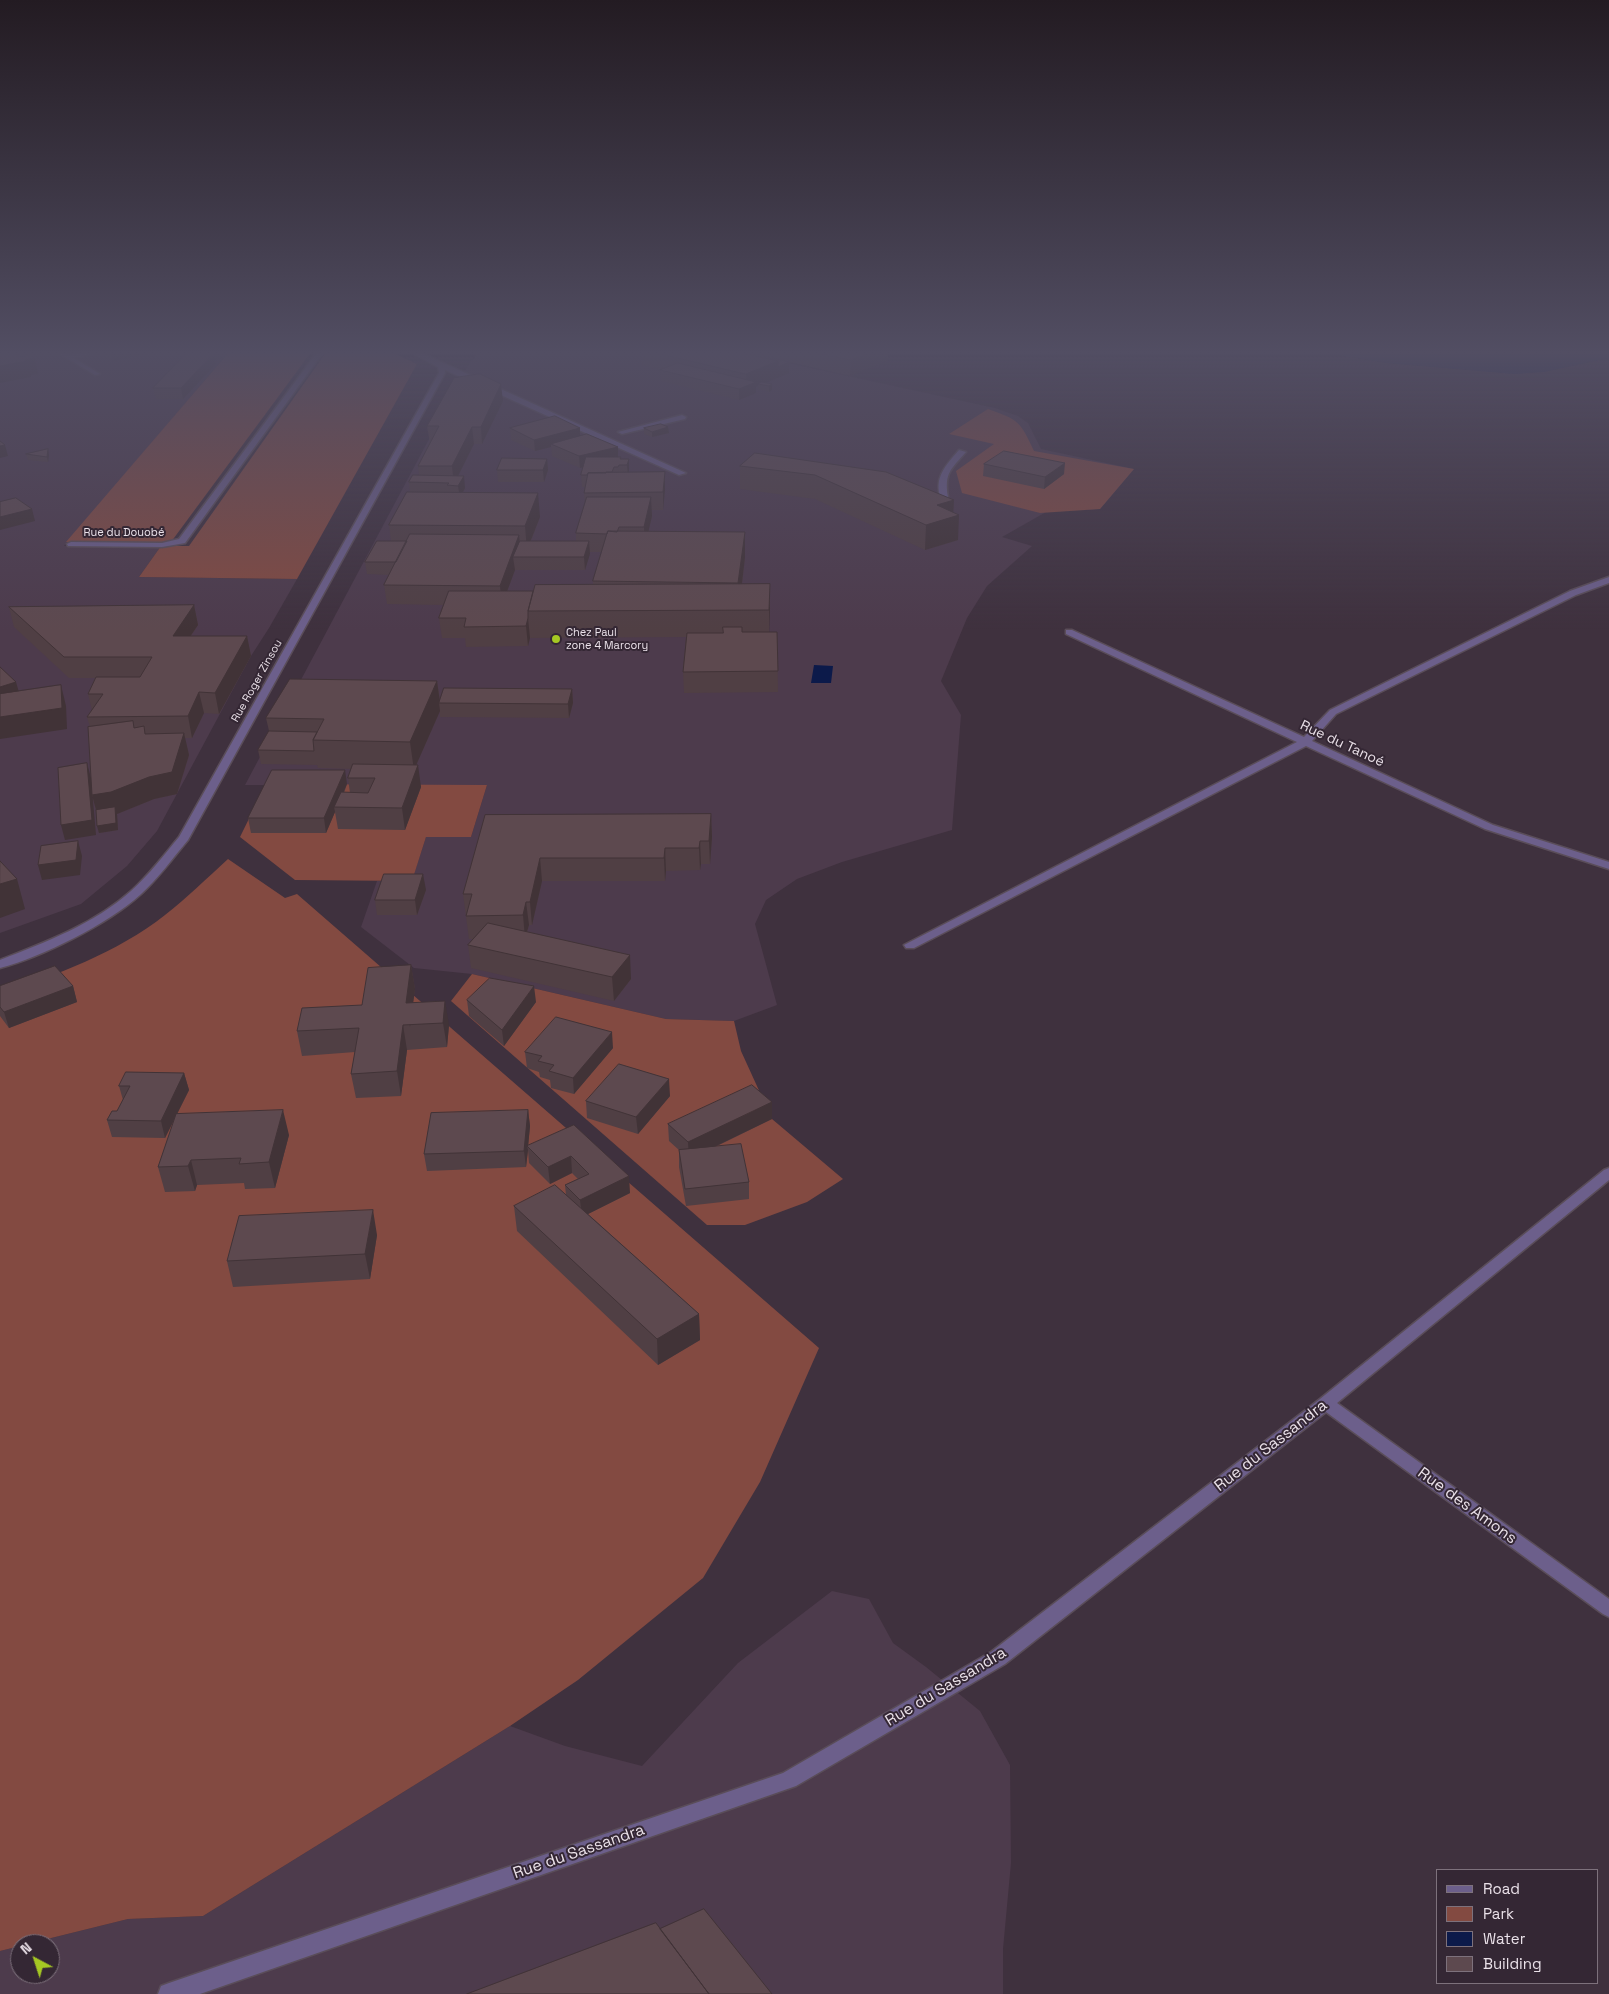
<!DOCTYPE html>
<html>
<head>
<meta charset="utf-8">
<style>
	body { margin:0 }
	#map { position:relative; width:1609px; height:1994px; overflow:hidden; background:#3f313e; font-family:"Space Grotesk",sans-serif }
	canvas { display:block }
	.legend { position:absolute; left:1436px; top:1869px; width:162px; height:115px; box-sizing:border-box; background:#342734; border:1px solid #7d717c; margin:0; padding:6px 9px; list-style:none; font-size:15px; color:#eae1e9 }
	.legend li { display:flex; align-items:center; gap:10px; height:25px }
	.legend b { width:25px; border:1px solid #7d717c }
	.north { position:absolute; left:10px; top:1934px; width:50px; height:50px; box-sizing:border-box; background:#342734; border:1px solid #7d717c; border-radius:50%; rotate:320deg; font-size:14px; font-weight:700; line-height:20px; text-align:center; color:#eae1e9 }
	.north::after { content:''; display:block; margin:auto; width:18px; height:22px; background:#a5c823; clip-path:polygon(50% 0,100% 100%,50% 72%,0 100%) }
</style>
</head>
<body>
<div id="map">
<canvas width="1609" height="1994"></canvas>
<ul class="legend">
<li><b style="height:6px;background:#6c5f8b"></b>Road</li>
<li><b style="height:14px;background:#834a41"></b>Park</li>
<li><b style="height:14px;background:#0c1a4a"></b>Water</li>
<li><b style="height:14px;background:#5d494f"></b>Building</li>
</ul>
<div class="north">N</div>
</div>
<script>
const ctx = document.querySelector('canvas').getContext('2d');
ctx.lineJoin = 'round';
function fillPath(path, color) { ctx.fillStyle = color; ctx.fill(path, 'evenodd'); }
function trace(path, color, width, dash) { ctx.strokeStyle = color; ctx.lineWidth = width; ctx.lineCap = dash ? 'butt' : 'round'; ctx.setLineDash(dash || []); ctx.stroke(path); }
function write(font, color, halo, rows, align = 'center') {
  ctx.font = font + ' "Space Grotesk",sans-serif'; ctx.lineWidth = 4; ctx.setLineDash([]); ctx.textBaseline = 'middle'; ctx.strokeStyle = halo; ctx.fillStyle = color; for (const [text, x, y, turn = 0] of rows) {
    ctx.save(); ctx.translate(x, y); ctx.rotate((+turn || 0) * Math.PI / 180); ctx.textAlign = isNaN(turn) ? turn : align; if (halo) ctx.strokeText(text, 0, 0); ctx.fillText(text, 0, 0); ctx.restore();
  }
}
fillPath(new Path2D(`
	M0,351H230L64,546H161L139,577L297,579L269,628L251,656L157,831L127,866L81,904L0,933Z
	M465,351H733L995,408L1018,416L1028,423L1041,449L1134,469L1100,509L1046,512L1002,537L1032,546L987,586L967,618L941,681L961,715L952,830L842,862L797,879L766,900L755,924L777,1005L734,1021L666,1019L472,974L414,968L361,927L377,881L412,880L426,837H471L487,785H245L470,362L476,356Z
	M832,1591L869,1599L893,1643L926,1667L980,1711L1010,1765L1011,1863L1003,1949V1994H0V1951L20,1946V1974H50V1944H27L128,1919L203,1916L510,1726L565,1746L642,1766L738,1663Z`), '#4d3b4c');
fillPath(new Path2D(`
	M230,351H312L171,542H66Z
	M327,351H389L417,364L297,579L139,577L161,546H189Z
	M988,409C1019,420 1020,421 1034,451L1134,469L1100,509L1040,513L962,493L956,471L994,444L949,434Z
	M266,784L487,785L471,837H426L412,881L295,880L240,837Z
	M228,859L285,898L297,894L819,1348L760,1482L703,1578L578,1680L510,1726L203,1916L128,1919L27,1944H20V1946L0,1951V995C57,974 117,953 165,915C187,898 207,878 228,859Z
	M472,974L666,1019L734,1021L741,1051L772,1119L843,1179L807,1202L745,1225H707L451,1001Z`), '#834a41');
fillPath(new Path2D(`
	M1315,351H1609V358L1544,372L1514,374L1386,363Z
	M814,665L833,666L831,683H811Z`), '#0c1a4a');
const minor = new Path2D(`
	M55,351H63L69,355L88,351H101L74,358L100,374L95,375Z
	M318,351H324L185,543L162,547L68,546L67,544L71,542L162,543L179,539Z
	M409,351H417L686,473L679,475L445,370V373L188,840C172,859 158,879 140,895C108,924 42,957 0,968V960C46,942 94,924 131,891C149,875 164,855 179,837L439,373L438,367Z
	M682,415L686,417L685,419L622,434L618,432Z
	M959,450L966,452C951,469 944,473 948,497L941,499C933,478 946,465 959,450Z
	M1609,577V583L1576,595L1336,714L1312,741L1493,825L1609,862V869L1485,829L1306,746L914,948H906L904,945L1297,742L1066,634V630H1072L1304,737L1330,710L1570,591Z
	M1609,1168V1180L1337,1403L1609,1599V1617L1603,1614L1326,1412L1005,1664L796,1786L200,1994H158L161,1986L169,1983L783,1773L991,1652L1320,1399L1604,1170Z`);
trace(minor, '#5a4d59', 3);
fillPath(minor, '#6c5f8b');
fillPath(new Path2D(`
	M98,351H159L113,361L99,353Z
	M187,351H222L223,358L215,360L216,364L183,399H156L153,388L191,353Z
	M471,351H486V353L476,355L471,353Z
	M642,351H742L748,352V351H888V360L850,376L789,362V373L765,383L772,384V390L769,392L758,389V386L756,387V393L739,400L661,381L660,370H661L642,365Z
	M503,401L482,444H474L458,476L465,488L463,492L540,517L531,541H576V533L585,505L584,493L585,487H582L581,475L583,467L580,468L552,456L551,447L535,451L511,440L510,428H580V436L618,447V457H621V459H629V473L665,472V490L663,510H651L652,516L648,532H745V557L742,584H770L769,632H777L778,692L684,693L683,672L686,637L530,638L528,646L466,647L465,638H442L439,618L444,605L387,604L384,585L389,575L367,574L365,562L391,541L389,525L410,492L409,482L419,475L418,466L430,443L427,426ZM590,552H602L593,581V584L533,591H507L515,570H585Z
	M644,428L669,433L652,437L644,434Z
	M755,453L954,500L953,512L958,540L925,550L815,499L740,489V466Z
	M26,454L49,455L48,462L28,460Z
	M502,458L547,459L548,470L544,482H498L497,470Z
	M984,464L1064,474L1044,489L983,476Z
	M194,605L198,625L191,636H247L251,656L219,714L204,713L192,738H185L189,755L177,794L154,799L117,814L118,830L99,833L96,810L92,795L90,727L87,717L92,710L88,694L96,678H69L14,627L9,607Z
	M437,681L440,700L572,689L573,703L569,718L440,717V711L416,765L421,787L405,830L338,829L335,812L326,833H251L248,818L347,784L344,793H350L348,778L352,769L318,768L317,765L261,764L258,750L269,731L266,718Z
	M711,814L712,837L710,864H701L700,870L666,871L665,881H542L532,925H529L527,932L631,979L614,1001L471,968L468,945L473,939H469L463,894L485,815Z
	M426,890L417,915H377L375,900Z
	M411,965L415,989L413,1002L449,1025L447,1047L407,1050L401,1096L356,1098L351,1074L355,1052L302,1056L297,1031L362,1005Z
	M0,986H73L77,1002L9,1028L0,1016Z
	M467,1000L536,1002L504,1046L469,1016Z
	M613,1048L574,1094L551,1088L550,1080L540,1077L539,1072L527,1068L525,1052Z
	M184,1073L189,1090L177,1114L289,1135L275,1188L245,1189L244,1183L197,1185L195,1191L165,1192L158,1167L175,1118L165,1138L112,1137L107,1120L117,1111L123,1100L119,1086Z
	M670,1096L638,1134L587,1118L586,1101Z
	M528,1110L530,1126L528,1146L574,1125L630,1193L588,1214L699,1314L700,1340L658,1365L517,1231L514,1206L566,1195L565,1185L578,1179L572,1173L550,1184L529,1163L528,1150L526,1167L427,1171L424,1154Z
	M772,1119L715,1147L749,1182V1199L686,1206L679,1167V1150L669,1141L668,1124Z
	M377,1235L370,1279L233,1287L227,1261Z`), '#503f44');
fillPath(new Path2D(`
	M110,351H159L113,361Z
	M203,351H222L223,358L215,360L216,364L183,399L181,388L205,362Z
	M475,351H486V353L476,355Z
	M872,351H888V360L850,376L851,360Z
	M35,358L38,374L31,375V377L0,383V366Z
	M778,361L789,362V373L761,385L758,384V386L756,387V393L739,400V389L747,385L746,374Z
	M501,384L503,401L482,444L481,427Z
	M772,384V390L769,392V386Z
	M472,427L474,444L454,484L452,466Z
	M668,427L669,433L652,437V432Z
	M580,428V439L551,444V447L535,451L534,440Z
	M5,445L8,456L0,458V446Z
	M618,447V459L580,468L579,456Z
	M48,449L49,455L48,462L47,457Z
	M547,459L548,470L544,482L543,470Z
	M629,459V471L628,477L627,465Z
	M1065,463L1064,474L1044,489L1045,477Z
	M665,472V490L663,510V492Z
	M464,476L465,488L460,498L458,486Z
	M538,493L540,517L527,550L525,526Z
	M651,497L652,516L645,546L644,527Z
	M954,500L953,517L959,515L958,540L925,550L926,525L937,505Z
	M32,509L35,521L0,530V517Z
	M745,532V557L739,608L738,583Z
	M519,535L521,553L513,557L515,570L502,605L500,586Z
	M589,541L590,554L585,570L584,557Z
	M770,584V609L769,636V610Z
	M194,605L198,625L177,656L173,636Z
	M528,618L530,638L528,646L526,626Z
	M247,636L251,656L219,714L215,693Z
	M437,681L440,703H439L440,711L414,770L410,742Z
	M16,682L22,703L0,710V687Z
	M61,685L66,706L67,729L0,739V717Z
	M572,689L573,703L569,718L568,704Z
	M199,692L204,713L192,738L188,716Z
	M184,733L189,755L177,794L154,799L117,814L118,830L99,833L97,826L98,817L92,795Z
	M87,763L91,778L96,835L65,840L61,825Z
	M418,765L421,787L405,830L402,808Z
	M345,770L347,784L337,807H334L335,812L326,833L324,818Z
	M711,814L712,837L710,864L709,841Z
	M78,841L82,856L80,875L42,880L38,865Z
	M700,841L701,864L700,870L699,848Z
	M665,848L666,871L665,881L664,858Z
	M540,858L542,881L532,925L530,902Z
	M423,874L426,890L417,915L415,900Z
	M17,879L25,909L0,918V884Z
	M526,902L529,925L525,938L523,915Z
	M630,955L631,979L614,1001L612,977Z
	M411,965L415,989L410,1027L406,1003Z
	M73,986L77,1002L9,1028L4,1012Z
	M534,986L536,1002L504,1046L502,1030Z
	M445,1001L449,1025L447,1047L443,1023Z
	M403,1025L407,1050L401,1096L397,1071Z
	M612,1032L613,1048L574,1094L573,1078Z
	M184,1073L189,1090L165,1138L161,1121Z
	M669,1079L670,1096L638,1134L636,1117Z
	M772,1102V1119L689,1159L688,1142Z
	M283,1110L289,1135L275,1188L269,1162Z
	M528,1110L530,1126L528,1147L527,1146L528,1150L526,1167L524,1151Z
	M571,1156L572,1173L550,1184L548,1167Z
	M191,1160L197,1185L195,1191L188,1166Z
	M629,1176L630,1193L582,1217L580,1200Z
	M373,1210L377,1235L370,1279L365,1254Z
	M699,1314L700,1340L658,1365L657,1339Z`), '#413337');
const building = new Path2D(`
	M0,351H10L20,357L29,355L35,358L25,360L27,361L0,366Z
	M648,351H733L778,361L746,374Z
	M733,351H742L789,362L778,367V361Z
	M809,351H872L851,360Z
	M187,353H214L181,388H153Z
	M678,363L756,382L739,389L660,370Z
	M480,374L501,384L481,427H472L452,466H418L439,426H427L454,378Z
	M762,382L772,384L769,386L758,384Z
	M555,416L580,428L534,440L510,428Z
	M661,424L668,427L652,432L644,428Z
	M587,434L618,447L579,456L551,444Z
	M0,441L5,445L0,446Z
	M48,449L47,457L26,454Z
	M1004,451L1065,463L1045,477L984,464Z
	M755,453L886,472L954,500L937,505L959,515L926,525L815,475L740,466Z
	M586,457H621L620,459H629L627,465H619L618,467H614L612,472H606V473H588L587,475H581Z
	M502,458L547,459L543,470H497Z
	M665,472L663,492L584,493L588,473Z
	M413,475L464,476L458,486L447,485L449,483L409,482Z
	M407,492L538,493L525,526L389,525Z
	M587,497H651L644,527H619L617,532L608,531L607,534L576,533Z
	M16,498L32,509L0,517V502Z
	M608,531L745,532L738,583L593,581Z
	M410,534L519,535L500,586L384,585Z
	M377,541H407L396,562H365Z
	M520,541H589L584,557H513Z
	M770,584L769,610L528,611L535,585Z
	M449,591H533L528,611V618L526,626L464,627L466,618H439Z
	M194,605L173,636H247L215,693L199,692L188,716L87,717L103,694H88L96,677H140L152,657H64L9,607Z
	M723,627H742V632H777L778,671L683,672L687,633H723Z
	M0,667L16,682L0,687Z
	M290,679L437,681L410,742L313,740L324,719L266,718Z
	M61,685L62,708L0,717V694Z
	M444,688L572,689L568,704L439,703Z
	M133,721L134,728L144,726L145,734L184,733L172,772L149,777L111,792L92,795L88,727Z
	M269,731L317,732L313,740L314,751L258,750Z
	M87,763L92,820L61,825L58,768Z
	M353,764L418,765L402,808L334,807L341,792L368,793L375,778H348Z
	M272,770H345L324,818H248Z
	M115,807L116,823L97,826L96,810Z
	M711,814L709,841H700L699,848H665L664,858H540L530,902H526L523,915L466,916L472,894H463L485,815Z
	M78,841L76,860L38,865L41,846Z
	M0,861L17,879L0,884Z
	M384,874H423L415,900H375Z
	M488,923L630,955L612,977L468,945Z
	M411,965L406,1003L445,1001L443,1023L403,1025L397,1071L351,1074L359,1028L297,1031L302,1008L362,1005L368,968Z
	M55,966L73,986L4,1012L0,1007V986Z
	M490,978L534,986L502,1030L467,1000Z
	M556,1017L612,1032L573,1078L549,1071L554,1065L538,1061L542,1056L525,1052Z
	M619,1064L669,1079L636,1117L586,1101Z
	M126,1072L184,1073L161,1121L107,1120L112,1111H117L130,1086H119Z
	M752,1085L772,1102L688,1142L668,1124Z
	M283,1110L269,1162L239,1164L241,1158L191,1160L188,1166L158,1167L176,1114Z
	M528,1110L524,1151L424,1154L431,1113Z
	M574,1125L629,1176L580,1200L565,1185L589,1174L571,1156L548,1167L527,1146Z
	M741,1144L749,1182L685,1189L679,1150Z
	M555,1185L699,1314L657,1339L514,1206Z
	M373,1210L365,1254L227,1261L239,1216Z
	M704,1909L772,1994H709L660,1929Z
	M656,1923L709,1994H467Z`);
fillPath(building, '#5d494f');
trace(building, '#413337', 1);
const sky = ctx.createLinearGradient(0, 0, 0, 630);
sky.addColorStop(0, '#231b22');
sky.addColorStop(0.56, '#524e63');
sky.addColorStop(1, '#524e6300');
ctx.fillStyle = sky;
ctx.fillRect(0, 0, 1609, 630);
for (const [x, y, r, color] of [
	[556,639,5,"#a5c823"]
]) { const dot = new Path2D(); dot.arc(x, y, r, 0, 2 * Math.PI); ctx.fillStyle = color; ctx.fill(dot); trace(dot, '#342734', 2); }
write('11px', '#eae1e9', '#342734', [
	["Rue du Douobé",124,533],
	["Rue Roger Zinsou",257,681,-61]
]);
write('11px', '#eae1e9', '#342734', [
	["Chez Paul",566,633],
	["zone 4 Marcory",566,646]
], 'left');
write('14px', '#eae1e9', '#342734', [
	["Rue du Tanoé",1342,744,25]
]);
write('16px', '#eae1e9', '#342734', [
	["Rue du Sassandra",1271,1446,-38],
	["Rue des Amons",1467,1506,36],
	["Rue du Sassandra",946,1687,-31],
	["Rue du Sassandra",579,1852,-19]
]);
</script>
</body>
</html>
